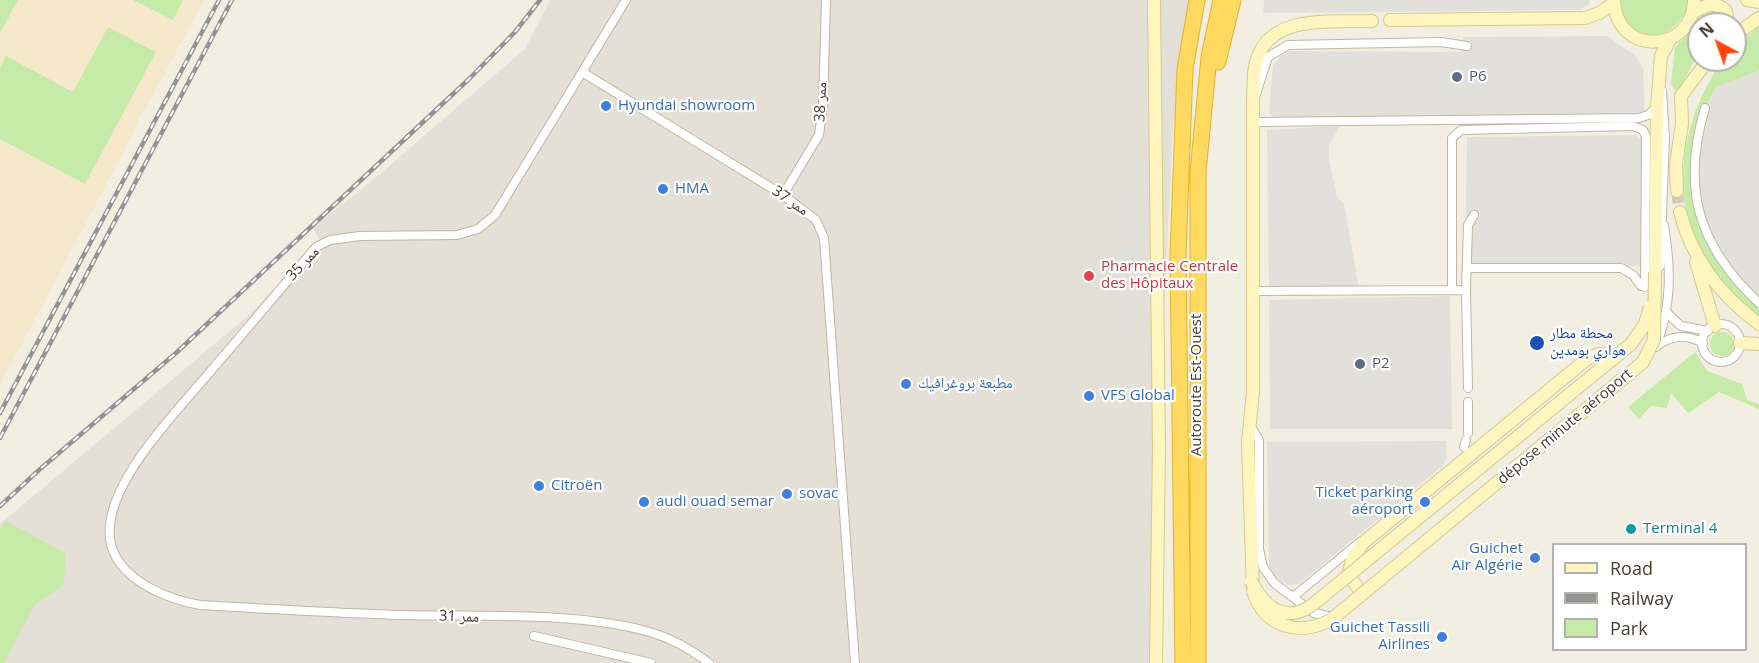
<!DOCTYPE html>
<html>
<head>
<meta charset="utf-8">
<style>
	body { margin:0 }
	#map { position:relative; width:1759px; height:663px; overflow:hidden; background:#f2efe2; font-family:"Open Sans",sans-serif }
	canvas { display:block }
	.legend { position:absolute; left:1552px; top:543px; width:195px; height:108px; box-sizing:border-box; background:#fff; border:2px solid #b4b2ad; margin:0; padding:8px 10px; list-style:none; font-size:18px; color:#443e32 }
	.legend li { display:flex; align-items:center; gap:12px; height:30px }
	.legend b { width:30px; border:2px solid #b4b2ad }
	.north { position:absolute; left:1687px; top:12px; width:60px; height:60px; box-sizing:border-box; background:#fff; border:2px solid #b4b2ad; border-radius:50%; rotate:319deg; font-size:16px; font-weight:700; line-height:24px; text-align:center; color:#443e32 }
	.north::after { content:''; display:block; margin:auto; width:21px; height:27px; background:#ff470c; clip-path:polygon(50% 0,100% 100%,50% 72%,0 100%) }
</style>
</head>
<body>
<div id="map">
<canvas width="1759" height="663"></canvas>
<ul class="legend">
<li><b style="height:8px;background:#fff5bf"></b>Road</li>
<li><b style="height:8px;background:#939393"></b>Railway</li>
<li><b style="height:16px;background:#c6eaa7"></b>Park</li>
</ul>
<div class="north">N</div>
</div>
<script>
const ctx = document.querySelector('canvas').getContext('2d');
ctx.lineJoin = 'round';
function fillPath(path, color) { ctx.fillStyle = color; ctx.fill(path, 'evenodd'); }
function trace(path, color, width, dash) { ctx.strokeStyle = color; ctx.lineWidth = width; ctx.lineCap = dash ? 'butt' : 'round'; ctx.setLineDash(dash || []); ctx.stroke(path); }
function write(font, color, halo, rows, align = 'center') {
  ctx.font = font + ' "Open Sans","Noto Naskh Arabic",sans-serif'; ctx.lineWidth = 4.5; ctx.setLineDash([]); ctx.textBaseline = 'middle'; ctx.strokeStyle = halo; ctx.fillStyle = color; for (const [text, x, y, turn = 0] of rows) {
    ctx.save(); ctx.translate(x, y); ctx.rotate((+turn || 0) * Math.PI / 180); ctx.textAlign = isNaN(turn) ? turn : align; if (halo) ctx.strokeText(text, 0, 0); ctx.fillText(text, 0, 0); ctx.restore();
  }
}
fillPath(new Path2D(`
	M0,0H204L144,112L138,116V123L93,210L0,385Z`), '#f6e8cb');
fillPath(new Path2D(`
	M550,0H1194L1173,126L1153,533L1154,663H0V524L249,315L320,239L312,228L361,190L525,49Z`), '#e4dfd7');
fillPath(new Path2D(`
	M0,0H18L0,33Z
	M133,0H183L173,20Z
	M1619,0H1688V3C1683,31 1647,49 1627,23C1622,17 1621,7 1619,0Z
	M1713,10L1721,11L1723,21L1721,24H1699V52L1677,93L1671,84L1675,47Z
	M1759,26V71L1716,87L1700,119L1759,305V317C1741,302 1724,287 1711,268C1666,204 1680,119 1723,60H1735V47Z
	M108,27L156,52L85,184L0,139V68L6,56L73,92Z
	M1710 344a12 12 0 1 1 24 0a12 12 0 1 1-24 0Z
	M1695,352L1707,371L1742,384L1747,400L1759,404V409L1719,392L1688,413L1671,393L1667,408L1651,406L1639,419L1628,407Z
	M6,521L65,553L64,584L34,606L4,663H0V528Z`), '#c6eaa7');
fillPath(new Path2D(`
	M1264,0H1589V4L1580,10L1263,13Z
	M1607,36L1636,56L1643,68L1645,116L1275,120L1269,112L1273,65L1281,55L1290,51L1461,52L1463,37Z
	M1759,71V305L1720,263L1709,247L1696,209L1692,161L1693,140L1700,119L1716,87Z
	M1340,126L1329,146V160L1337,197L1344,204L1359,288H1269L1267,130Z
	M1635,135L1644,141L1643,266L1465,268L1467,137Z
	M1116,196H1134V233H1116Z
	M1137,247L1138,331H1117V248Z
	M1450,296L1452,429H1270L1269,300Z
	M1446,441L1447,458L1443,466L1299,584L1288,585L1273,576L1269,564L1267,442Z`), '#e2e0db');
trace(new Path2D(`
	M1677,191L1680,212`), '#cfccbf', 12, [12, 6]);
const street = new Path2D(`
	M626,0L495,215L478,229L457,235L360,236L330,240L316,247C282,287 249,327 215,366C182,406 115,472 110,525C104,574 162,598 200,605C267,609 333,613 400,615C475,617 583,611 653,633C673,639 693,651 709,663
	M582,72L783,195L816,220L824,238L855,663
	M1254,100L1268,57L1288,45L1441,42L1467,46
	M1705,108C1681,188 1698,246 1759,303
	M1253,122L1639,118L1648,115L1657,107
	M783,195L819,135L823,105L826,0
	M1660,266L1665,138L1662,91
	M1467,268H1621L1633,275L1641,286H1648
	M1452,289V138L1461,130L1633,126L1643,130L1646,137L1645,287
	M1252,291L1466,290
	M1667,313L1681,326L1708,331
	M1702 343a19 19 0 1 1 38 0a19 19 0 1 1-38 0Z
	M1656,346C1672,306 1671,268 1664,226
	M1656,347C1670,335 1687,334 1703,343
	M1468,388L1466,290L1468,225L1474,215
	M1250,425L1259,440V549L1263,567L1274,583L1314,613L1332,617
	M1468,433V402
	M1464,447L1466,440
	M1293,597L1360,542
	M534,636L651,663`);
const secondary = new Path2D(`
	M1154,0L1159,447L1156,663
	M1614,0C1615,56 1693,55 1694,0
	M1747,0L1759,2
	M1693,12C1705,6 1715,0 1726,11L1728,24
	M1390,20L1585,18L1599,13L1614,3
	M1735,35L1759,18
	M1677,191L1676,164L1682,124L1681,96L1708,60
	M1680,212C1692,260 1720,295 1759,324
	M1696,262L1715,326
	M1655,272L1657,107L1661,56L1671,38
	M1740,343L1759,344
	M1253,590L1248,443L1253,391V103C1254,88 1252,71 1258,56C1275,13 1335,23 1372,21
	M1362,593L1348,575L1353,557L1364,542L1587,359L1599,354L1617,355`);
const highway = new Path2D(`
	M1218,62L1233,0
	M1183,663L1178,254L1185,69L1197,0
	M1198,663V172L1209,57L1221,0`);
trace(street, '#beb7a4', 10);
trace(secondary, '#d5c98e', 14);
trace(highway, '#e6b228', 17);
trace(street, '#fff', 8);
trace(secondary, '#fff5bf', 12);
trace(highway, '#ffd960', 15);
const rail = new Path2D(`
	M0,413L219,0
	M0,438L232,0
	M0,506L39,470L176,353L469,79L515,32L540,0`);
trace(rail, '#939393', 4.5);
trace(rail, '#fff', 2, [7]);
const secondaryBridge = new Path2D(`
	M1251,581C1264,606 1283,624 1311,606L1631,344L1645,324L1650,307
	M1253,591C1264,628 1301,637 1332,619L1643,362L1654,340L1655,272`);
trace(secondaryBridge, '#d5c98e', 14, []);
trace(secondaryBridge, '#fff5bf', 12);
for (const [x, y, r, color] of [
	[1457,77,6,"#5c6f8a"],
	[606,106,6,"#3f7fe0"],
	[663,189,6,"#3f7fe0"],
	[1089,276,6,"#e0444e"],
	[1537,343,8,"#1a4fb4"],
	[1360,364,6,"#5c6f8a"],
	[906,384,6,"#3f7fe0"],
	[1089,396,6,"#3f7fe0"],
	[539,486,6,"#3f7fe0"],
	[787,494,6,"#3f7fe0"],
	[644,502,6,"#3f7fe0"],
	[1425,502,6,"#3f7fe0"],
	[1631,529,6,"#0f9aa8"],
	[1535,558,6,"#3f7fe0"],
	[1442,637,6,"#3f7fe0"]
]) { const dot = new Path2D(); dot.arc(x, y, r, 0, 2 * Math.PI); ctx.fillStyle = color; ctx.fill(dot); trace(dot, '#fff', 2); }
write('15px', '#4e5e75', '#fff', [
	["P6",1469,77],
	["P2",1372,364]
], 'left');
write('15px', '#443e32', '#fff', [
	["ممر 38",821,102,-87],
	["ممر 37",790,201,35],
	["ممر 35",303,264,-47],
	["Autoroute Est-Ouest",1197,385,-90],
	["dépose minute aéroport",1565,427,-40],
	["ممر 31",459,617,2]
]);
write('15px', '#366cbe', '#fff', [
	["Hyundai showroom",618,106],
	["HMA",675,189],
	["مطبعة بروغرافيك",918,384],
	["VFS Global",1101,396],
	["Citroën",551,486],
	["Ticket parking",1413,493,"right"],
	["aéroport",1413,510,"right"],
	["sovac",799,494],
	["audi ouad semar",656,502],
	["Guichet",1523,549,"right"],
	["Air Algérie",1523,566,"right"],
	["Guichet Tassili",1430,628,"right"],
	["Airlines",1430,645,"right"]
], 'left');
write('15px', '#be3a42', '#fff', [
	["Pharmacie Centrale",1101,267],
	["des Hôpitaux",1101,284]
], 'left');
write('15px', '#164399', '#fff', [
	["محطة مطار",1550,334],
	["هواري بومدين",1550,351]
], 'left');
write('15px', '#0d838f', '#fff', [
	["Terminal 4",1643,529]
], 'left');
</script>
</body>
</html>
